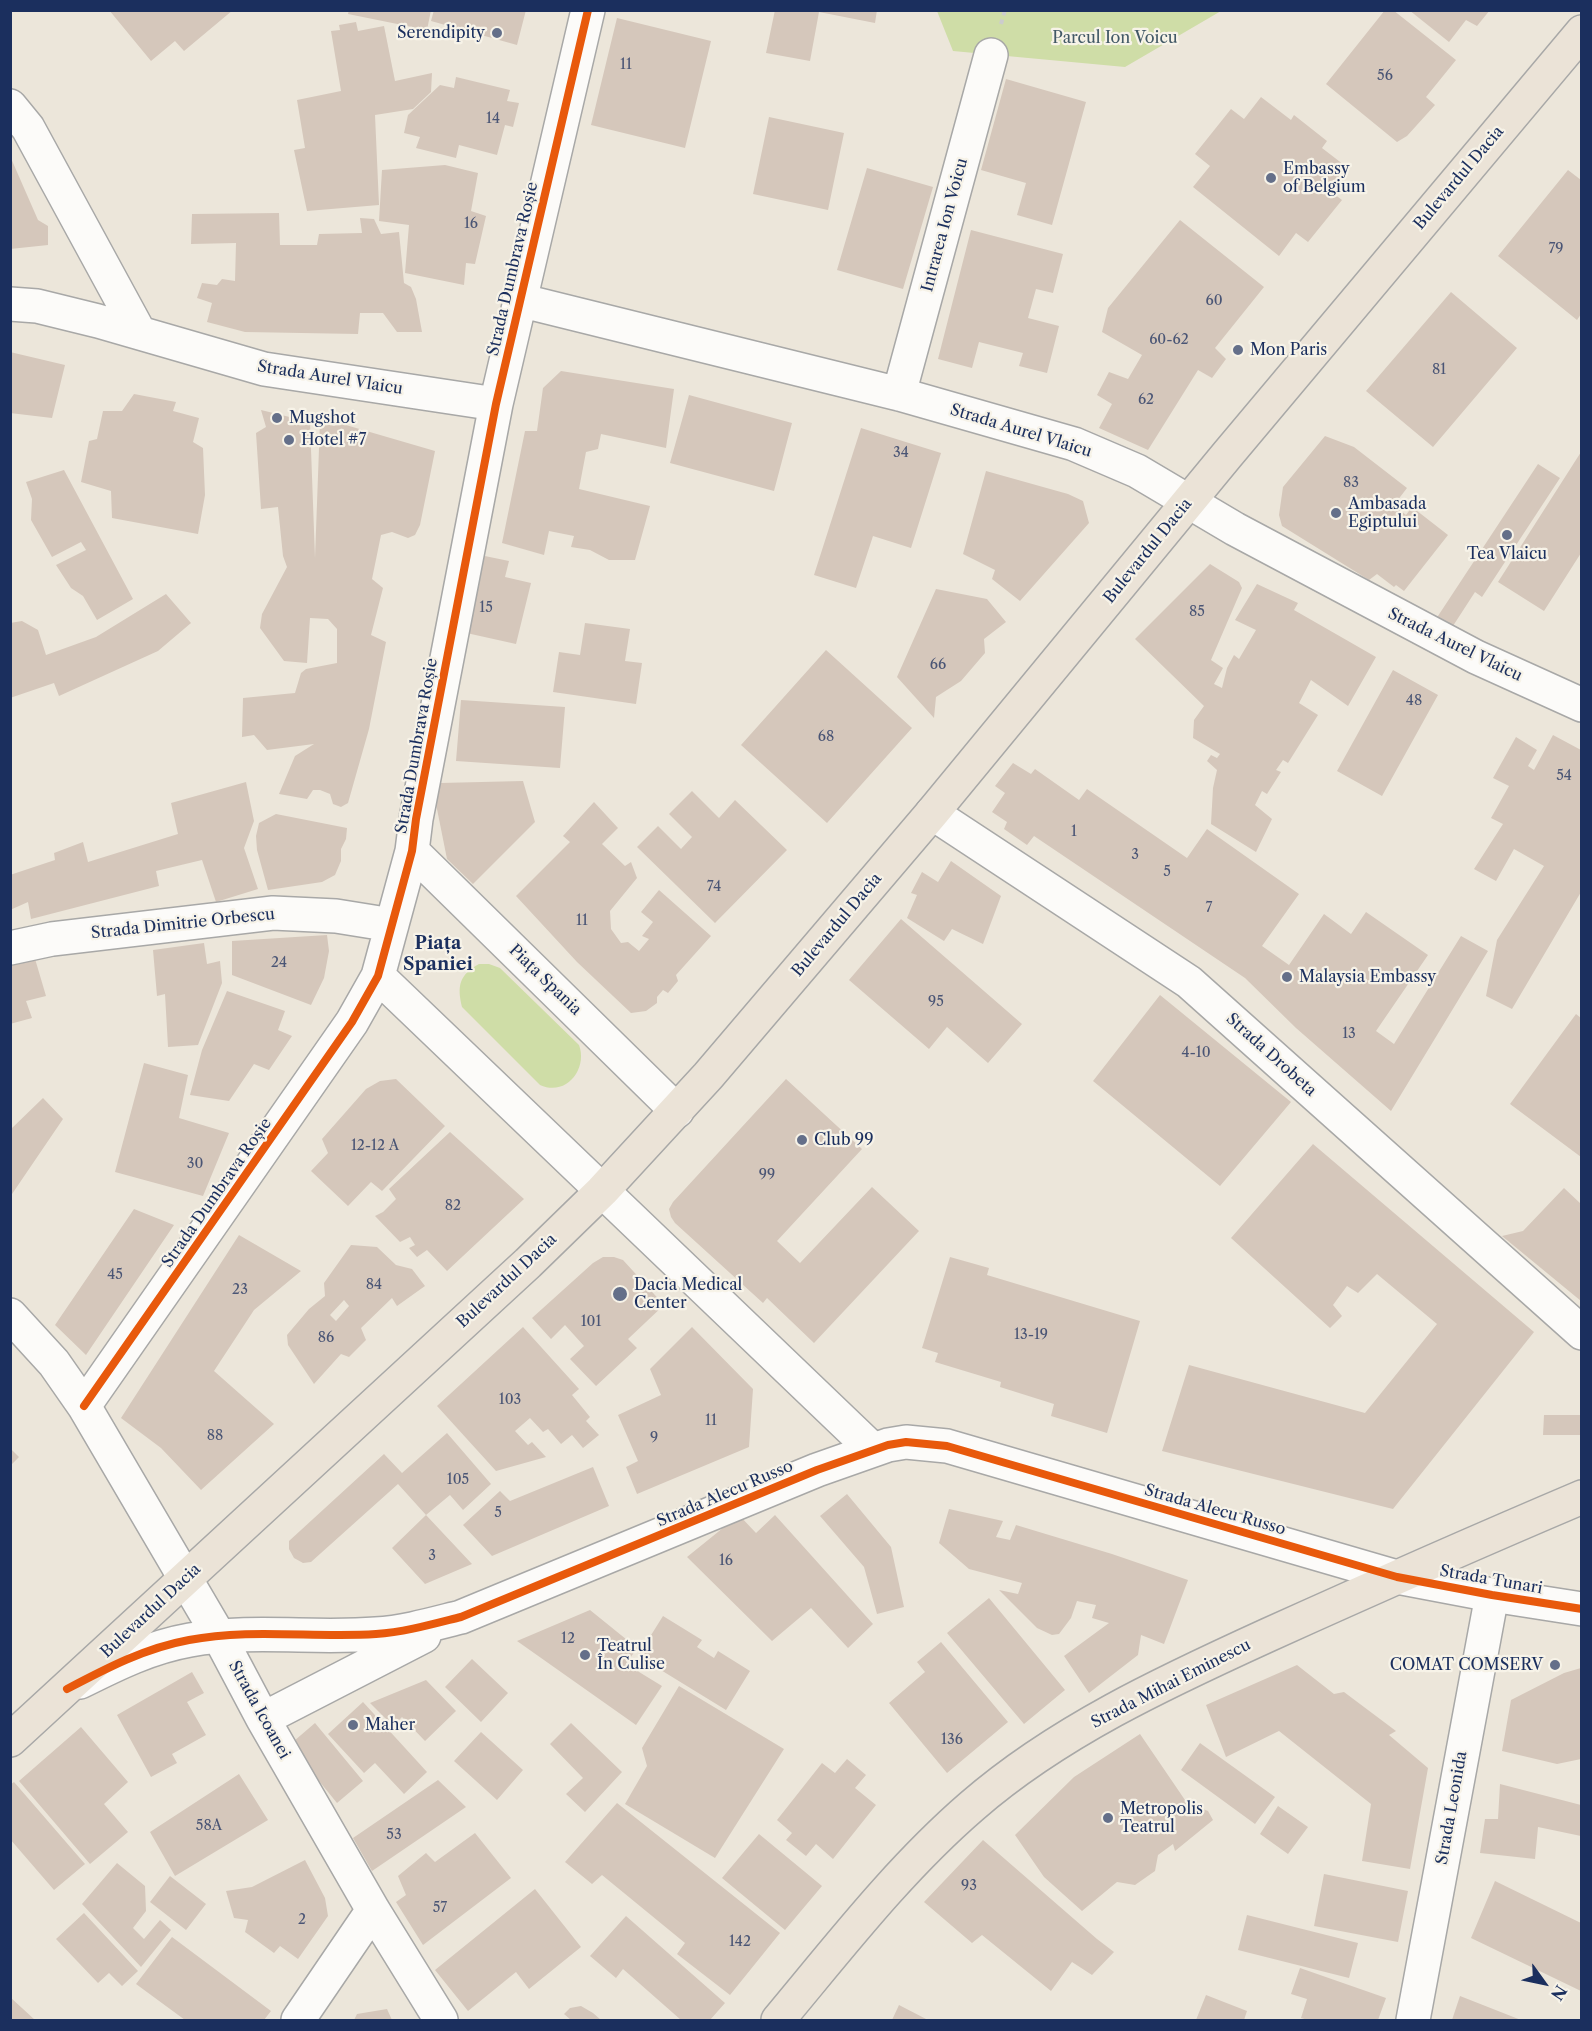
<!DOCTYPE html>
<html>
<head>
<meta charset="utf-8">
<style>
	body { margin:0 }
	#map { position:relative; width:1592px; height:2031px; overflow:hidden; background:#ece6da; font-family:"Libre Caslon Text",serif }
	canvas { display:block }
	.frame { position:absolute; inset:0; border:12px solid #1b2f5e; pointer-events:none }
	.north { position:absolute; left:1514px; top:1953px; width:60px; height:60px; -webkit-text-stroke:4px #f7f3e8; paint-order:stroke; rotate:123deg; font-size:16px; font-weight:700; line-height:24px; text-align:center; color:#1b2f5e }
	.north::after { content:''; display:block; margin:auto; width:21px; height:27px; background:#1b2f5e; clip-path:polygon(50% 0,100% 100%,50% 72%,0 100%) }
</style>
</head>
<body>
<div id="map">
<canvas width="1592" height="2031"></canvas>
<div class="frame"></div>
<div class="north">N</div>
</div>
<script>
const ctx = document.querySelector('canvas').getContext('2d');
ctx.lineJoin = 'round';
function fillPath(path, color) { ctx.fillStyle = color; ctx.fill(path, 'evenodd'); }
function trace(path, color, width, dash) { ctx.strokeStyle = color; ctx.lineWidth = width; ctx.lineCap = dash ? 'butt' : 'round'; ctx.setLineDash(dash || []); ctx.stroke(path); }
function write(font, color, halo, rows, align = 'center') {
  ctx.font = font + ' "Libre Caslon Text",serif'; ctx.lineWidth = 4.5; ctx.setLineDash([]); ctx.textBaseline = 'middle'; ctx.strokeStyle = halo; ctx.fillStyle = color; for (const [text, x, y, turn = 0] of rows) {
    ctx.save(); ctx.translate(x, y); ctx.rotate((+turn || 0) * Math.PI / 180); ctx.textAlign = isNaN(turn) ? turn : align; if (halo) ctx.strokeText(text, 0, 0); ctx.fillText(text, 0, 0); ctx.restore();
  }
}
fillPath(new Path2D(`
	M937,11H1221L1125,67L953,51Z
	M479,964H489L500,968L579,1045C588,1069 566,1097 540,1085L462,1007C457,986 459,975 479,964Z`), '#cfdda7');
fillPath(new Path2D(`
	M109,10H233L184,51L175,41L151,61Z
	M349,10H431L427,30L348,14Z
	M434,10H526L517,45L431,21Z
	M775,10H877L875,23L819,12L810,61L766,53Z
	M1385,10H1393L1456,60L1426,97L1435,105L1407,136L1397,142L1326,84Z
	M1409,10H1490L1477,26L1466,20L1449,42Z
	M617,18L711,41L685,148L591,125Z
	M356,22L358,31L384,26L395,81L432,73L431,92L413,109L375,115L379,205L307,211L294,150L305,148L297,100L341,91L331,31L340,30L339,25Z
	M456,77L510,90L507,101L519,103L513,127L505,125L497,155L459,145L456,158L416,148L420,137L404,133L408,115L440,85L454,88Z
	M1006,79L1086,102L1052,225L1017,215L1026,183L981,170Z
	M1261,97L1291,120L1294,115L1327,141L1322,148L1348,168L1330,191L1342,200L1308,242L1296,233L1279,256L1193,187L1210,166L1195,154L1231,109L1244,119Z
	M769,117L844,133L828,210L753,194Z
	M10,156L38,220L48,226V245L10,249Z
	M445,165L478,173L471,211L486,216L475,264L466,263L464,285L405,273L409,225L379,221L382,170Z
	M867,168L933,187L903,289L837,270Z
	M1568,170L1581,180V314L1577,320L1498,256Z
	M279,213L280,245H317L319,234L362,233L360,218L374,219L381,234L399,232L404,283L411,287L416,299L422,332H397L383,313H360L358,334L245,332L207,322L212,303L197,298L202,283L217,285L222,279L235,281L236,243L191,244L192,214Z
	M1180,220L1264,287L1215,348L1226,359L1212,378L1198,370L1148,450L1099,428L1112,404L1097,395L1109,372L1128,379L1142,355L1102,332L1108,308Z
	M971,230L1063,254L1053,293L1036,289L1028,318L1059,326L1047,373L1019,366L1023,353L979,342L972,368L938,359Z
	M1451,292L1517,348L1433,447L1366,391Z
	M10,352L65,365L52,418L10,413Z
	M561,371L674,389L666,448L601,434L598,449L586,452L579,489L650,506L635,560H609L590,550L571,547L574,536L549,531L544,555L502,543L525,431H537L543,388Z
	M134,394L176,402L173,411L199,418L193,442L203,448L205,495L198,534L112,518L111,491L81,482L89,441L97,439L103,411H122Z
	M689,395L792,423L774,491L670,463Z
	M261,410L310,422L315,558L320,421L334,426L339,423L435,451L420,525L415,535L408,538L392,532L381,535L372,579L383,588L371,635L386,642L369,729L348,803L341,807L333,804L330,794L320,790H313L307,799L279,794L295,756L314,744L267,750L254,735L242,737L243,698L295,693L301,673L306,669L337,663V629L328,619L310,618L307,663L284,661L260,628L262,614L287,567L283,556L278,507L261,509L256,433L266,427Z
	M861,428L941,453L911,548L873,536L856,588L814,575Z
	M1325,436L1354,447L1407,488L1394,505L1406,515L1412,507L1448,535L1404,591L1396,585L1394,587L1377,574L1369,580L1282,526L1279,515L1283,487Z
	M1581,452V553L1544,611L1498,582Z
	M1538,464L1560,478L1482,597L1475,592L1451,629L1436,619Z
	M64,470L133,599L97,620L83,596L71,588L56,565L86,550L81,542L52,557L31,520L32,499L26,482Z
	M986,471L1068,494L1083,501L1089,523L1020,601L992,579L995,570L963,554Z
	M480,555L509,561L505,577L531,583L516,644L462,632Z
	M1210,564L1239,582L1242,588L1211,660L1223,668L1214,684L1222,688L1227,668L1234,655L1239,659L1256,630L1235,620L1257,584L1298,603L1294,610L1376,657L1348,706L1311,680L1299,703L1318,715L1288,763L1283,760L1276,770L1281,772L1267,794L1262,791L1255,805L1272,819L1256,852L1211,824L1213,788L1217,770L1207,761L1211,755L1217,758L1220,754L1193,738L1194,720L1204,706L1135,639Z
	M936,589L987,599L1006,622L984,639L985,653L961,681L936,697L934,718L897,677Z
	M166,594L191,623L158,651L59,696L54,683L10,698V623L22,621L38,630L46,655L96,637Z
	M585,623L630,629L625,661L642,663L636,704L553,692L559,652L580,655Z
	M826,650L912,728L827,823L741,745Z
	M1393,670L1438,695L1382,796L1337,771Z
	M461,700L565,707L560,768L456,761Z
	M1553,735L1581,750V892L1512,1009L1486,996L1497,940L1544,866L1514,849L1496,881L1474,869L1503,824L1491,818L1509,786L1493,778L1516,737L1537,750L1528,766L1534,770Z
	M1013,763L1031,774L1035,769L1079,800L1087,789L1187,858L1207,829L1299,894L1262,946L1289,965L1324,914L1351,934L1366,912L1428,955L1376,1031L1394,1044L1461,936L1488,951L1391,1111L1296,1028L1245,978L1034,836L1027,845L1004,829L1007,822L992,812L1005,793L995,786Z
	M523,781L535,822L473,884L447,859L433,789L440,783Z
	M246,782L254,821L244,848L258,889L216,902L202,860L156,871L159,886L31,919L28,902L10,910V875L55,860L54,853L83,842L88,862L178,834L171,803Z
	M692,791L719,818L735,800L787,850L715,923L637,847L658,826L681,849L692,837L669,814Z
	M594,802L618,828L602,844L625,866L631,862L637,878L610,911L611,929L621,943L628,942L639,951L649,939L642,936L653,922L641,912L659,890L711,936L676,975L678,981L668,993L663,990L657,997V1003L646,1011L631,1013L577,962L516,896L570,842L563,836Z
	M276,814L347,828L346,839L341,849V861L335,875L322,882L268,890L257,850L256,836L259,823Z
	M951,861L1001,896L983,944L952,929L944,941L907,918L917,895L911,893L922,872L938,882Z
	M901,919L1022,1024L988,1063L947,1027L929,1049L849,980Z
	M327,935L329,951L324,978L311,1005L232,975V941Z
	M204,943L207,964L220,961L222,983L198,1045L168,1047L165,994L157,996L153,950Z
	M33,952L46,996L26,1001L32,1018L10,1024V960Z
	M227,991L285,1011L278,1030L292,1036L269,1070L254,1064L229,1101L190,1095L202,1050Z
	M1160,995L1291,1102L1220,1186L1093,1081Z
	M1576,1014L1581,1018V1157L1510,1104Z
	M144,1063L188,1075L179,1118L229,1133L203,1196L115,1172Z
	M396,1079L445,1126L382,1191L371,1182L348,1206L311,1171L328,1153L322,1139L366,1089L380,1081Z
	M786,1079L862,1149L777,1241L800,1263L872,1187L919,1231L814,1343L767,1298L763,1303L675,1223L671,1217L669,1209L673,1202Z
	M43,1098L63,1119L10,1197V1130Z
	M450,1132L524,1199L447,1271L427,1250L417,1257L409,1248L415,1245L410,1237L400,1242L375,1216L383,1212L396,1199L389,1189Z
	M1313,1144L1534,1332L1393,1509L1162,1451L1189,1365L1365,1413L1437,1324L1377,1274L1358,1293L1347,1286L1333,1305L1342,1316L1330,1328L1231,1238Z
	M1564,1188L1581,1204V1301L1502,1236L1523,1231Z
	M134,1209L174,1225L86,1355L55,1325Z
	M239,1235L301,1271L254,1310L214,1371L274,1424L201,1490L161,1448L121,1418Z
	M351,1245L377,1247L396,1265L412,1269L425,1286L397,1306L392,1298L361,1328L366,1340L349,1357L341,1354L314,1384L288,1345L287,1335L309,1309L325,1296L324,1283ZM344,1300L349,1306L336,1321L330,1315Z
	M603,1257H614L623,1260L664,1305L628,1339L637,1348L596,1386L570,1359L584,1346L565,1325L551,1339L532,1318L593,1263Z
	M950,1257L989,1268L987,1275L1140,1321L1107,1433L1051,1416L1054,1404L1000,1387L1001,1382L935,1362L938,1353L922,1348Z
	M523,1327L579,1389L572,1395L590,1417L586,1421L599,1435L583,1448L572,1435L561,1444L548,1429L543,1432L530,1418L515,1431L528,1445L532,1442L546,1457L496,1471L437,1406Z
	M692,1327L753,1389L749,1447L637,1494L626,1467L638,1461L618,1415L661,1395L650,1369Z
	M1544,1415H1581V1435H1543Z
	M447,1433L491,1484L463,1510L450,1495L426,1515L398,1484L311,1562L303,1563L294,1558L289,1549V1541L384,1454L402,1473Z
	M10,1448L19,1457L10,1466Z
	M593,1467L609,1506L492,1556L463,1525L500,1491L510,1501Z
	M847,1494L891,1547L904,1607L877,1614L864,1567L820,1516Z
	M949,1509L1003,1521L996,1537L1010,1540L1016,1525L1112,1554L1188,1580L1164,1644L1141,1635L1138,1655L1089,1693L1064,1656L1109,1623L1092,1618L1096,1605L1077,1601L1071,1618L1059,1634L1052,1635L1037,1628L999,1590L1018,1594L1022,1583L969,1569L939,1543Z
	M426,1515L472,1564L425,1584L392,1548Z
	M739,1515L756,1533L775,1515L873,1624L848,1648L811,1608L772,1641L687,1557Z
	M989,1598L1065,1690L1024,1724L947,1633Z
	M590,1610L637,1648L626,1664L662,1686L636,1725L517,1641Z
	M663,1616L702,1640L697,1647L714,1658L718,1651L750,1671L726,1710L638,1656Z
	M941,1642L1008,1722L947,1773L889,1703L925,1672L917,1662Z
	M472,1659L508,1693L481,1722L445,1687Z
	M1297,1665L1334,1694L1344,1692L1396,1731L1389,1735L1428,1768L1410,1869L1362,1861L1371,1804L1279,1731L1226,1757L1206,1705Z
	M1581,1668V1759L1557,1764L1502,1751L1511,1700L1564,1673Z
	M192,1672L204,1693L187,1702L206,1735L172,1754L177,1763L151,1777L117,1715Z
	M426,1680L456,1711L425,1741L402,1717L393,1726L370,1703Z
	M679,1686L784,1749L715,1858L625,1804L647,1766L642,1748Z
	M363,1702L427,1772L404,1794L375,1763L364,1773L328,1734Z
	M315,1723L363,1781L337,1803L293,1749L294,1741Z
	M571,1723L622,1772L585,1812L566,1794L583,1778L550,1744Z
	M81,1727L128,1782L104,1804L128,1832L90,1864L19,1781Z
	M481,1732L523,1770L497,1800L454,1761Z
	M1140,1734L1187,1803L1208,1811L1213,1820L1175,1851L1173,1844L1158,1855L1155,1871L1135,1885L1117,1882L1082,1911L1044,1877L1015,1835L1074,1777Z
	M1200,1743L1275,1797L1255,1824L1181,1770Z
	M847,1759L866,1775L855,1788L876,1805L833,1859L816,1844L806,1856L786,1840L792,1833L777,1820L822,1763L835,1773Z
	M239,1774L268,1820L175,1876L150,1832Z
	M438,1780L466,1807L372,1871L353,1838Z
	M14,1782L85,1864L54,1890L10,1839V1785Z
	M1500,1784L1581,1805V1836L1538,1827L1535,1859L1480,1853L1485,1819H1498Z
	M617,1803L780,1933L730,1995L677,1954L685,1943L602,1875L592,1884L565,1862Z
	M1278,1806L1308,1827L1288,1854L1260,1834Z
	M475,1833L511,1878L423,1945L396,1902L406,1895L398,1876L426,1853L435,1862Z
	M759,1834L822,1886L785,1930L722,1878Z
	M983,1840L1097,1939L1114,1952L1092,1975L1072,1962L1051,1991L982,1935L972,1943L924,1902Z
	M305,1860L325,1898L328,1916L298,1959L280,1946L274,1953L245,1932L248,1920L234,1918L226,1891L252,1887Z
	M117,1863L145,1886L146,1911L133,1928L144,1939L160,1920L171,1930L141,1967L82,1904Z
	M1324,1874L1408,1891L1398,1942L1314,1926Z
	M170,1876L206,1904L186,1930L150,1902Z
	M1495,1881L1581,1923V1991L1471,1938Z
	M535,1889L581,1947L529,1989L516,1972L468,2011L435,1970Z
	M84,1913L138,1971L122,1986L109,1973L98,1983L56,1939Z
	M1247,1915L1358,1943L1349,1978L1238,1950Z
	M626,1916L725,2003L710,2020H681L623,1969L616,1978L590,1956Z
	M172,1937L271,2011L264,2020H185L136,1984Z
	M1300,1968L1386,1998L1378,2020H1308L1301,2018L1307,1999L1291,1994Z
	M1206,1995L1247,2011L1244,2020H1196Z
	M1460,1996L1521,2020H1452Z
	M10,1997L35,2020H10Z
	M899,2005L928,2020H892Z
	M581,2006L593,2013L601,2020H571L564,2014L570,2008Z
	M387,2009L392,2020H354L357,2014Z`), '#d5c7bb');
const minor = new Path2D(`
	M10,106L28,128L139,332
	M519,300L899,394L1074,444L1137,471L1235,529L1476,657L1582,705
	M10,304L37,306L98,321L264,369L496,404
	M899,394L991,55
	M932,813L1189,982L1582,1333
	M412,851L677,1111
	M10,948L52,939L273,913L336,916L392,925
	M378,976L872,1449
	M10,1315L54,1363L84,1406L219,1636L263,1719L373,1910L441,2020
	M84,1406L352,1022L378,976L412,851L416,819L496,404L588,10
	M80,1682C116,1664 150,1647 190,1640C251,1629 315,1639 376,1634C406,1632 433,1624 461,1617L817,1470L888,1445L906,1442L947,1446L1397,1577L1492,1595L1582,1609
	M263,1719L424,1636
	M298,2020L373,1910
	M1413,2020L1492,1595`);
const major = new Path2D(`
	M10,1740L528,1263L602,1191L708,1076L932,813L1227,455L1582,32
	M778,2020C839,1947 899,1869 972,1806C1057,1732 1165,1682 1268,1635C1372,1588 1476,1542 1582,1497`);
trace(minor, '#a8a8a7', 36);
trace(major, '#a8a8a7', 36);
trace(new Path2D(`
	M1001,24L1005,10`), '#cccccd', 4, [4.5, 4.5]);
trace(minor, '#fcfbf9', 33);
trace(major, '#ebe3d7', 33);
trace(new Path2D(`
	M84,1406L352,1022L378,976L412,851L416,819L496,404L588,10
	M67,1689C107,1668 145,1648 189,1640C249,1628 315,1638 376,1634C405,1632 433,1624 461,1617L817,1470L888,1445L906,1442L947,1446L1397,1577L1492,1595L1582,1609`), '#e8590c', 8);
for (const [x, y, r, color] of [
	[497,33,6,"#646f89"],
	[1271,178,6,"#646f89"],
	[1238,350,6,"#646f89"],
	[277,418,6,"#646f89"],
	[289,440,6,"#646f89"],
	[1336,513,6,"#646f89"],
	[1507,535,6,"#646f89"],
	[1287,977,6,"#646f89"],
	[802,1140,6,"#646f89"],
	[620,1294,8,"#646f89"],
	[585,1655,6,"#646f89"],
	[1555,1665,6,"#646f89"],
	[353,1725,6,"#646f89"],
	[1108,1818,6,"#646f89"]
]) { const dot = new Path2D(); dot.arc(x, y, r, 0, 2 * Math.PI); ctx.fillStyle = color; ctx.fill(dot); trace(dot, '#f7f3e8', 2); }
write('14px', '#4a5575', null, [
	["11",626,65],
	["56",1385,76],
	["14",493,119],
	["16",471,224],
	["79",1556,249],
	["60",1214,301],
	["60-62",1169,340],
	["81",1439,370],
	["62",1146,400],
	["34",901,453],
	["83",1351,483],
	["15",486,608],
	["85",1197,612],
	["66",938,665],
	["48",1414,701],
	["68",826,737],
	["54",1564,776],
	["1",1074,832],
	["3",1135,855],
	["5",1167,872],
	["74",714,887],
	["7",1209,908],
	["11",582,921],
	["24",279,963],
	["95",936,1002],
	["13",1349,1034],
	["4-10",1196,1053],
	["12-12 A",375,1146],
	["30",195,1164],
	["99",767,1175],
	["82",453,1206],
	["45",115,1275],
	["84",374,1285],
	["23",240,1290],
	["101",591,1322],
	["13-19",1031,1335],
	["86",326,1338],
	["103",510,1400],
	["11",711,1421],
	["88",215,1436],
	["9",654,1438],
	["105",458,1480],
	["5",498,1513],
	["3",432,1556],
	["16",726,1561],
	["12",568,1639],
	["136",952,1740],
	["58A",209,1826],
	["53",394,1835],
	["93",969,1886],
	["57",440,1908],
	["2",302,1920],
	["142",740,1942]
]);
write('16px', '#1b2f5e', '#f7f3e8', [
	["Serendipity",485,33,"right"],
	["Embassy",1283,169],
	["of Belgium",1283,187],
	["Mon Paris",1250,350],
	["Mugshot",289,418],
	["Hotel #7",301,440],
	["Ambasada",1348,504],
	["Egiptului",1348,522],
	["Tea Vlaicu",1507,554,"center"],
	["Malaysia Embassy",1299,977],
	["Club 99",814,1140],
	["Dacia Medical",634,1285],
	["Center",634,1303],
	["Teatrul",597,1646],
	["În Culise",597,1664],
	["COMAT COMSERV",1543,1665,"right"],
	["Maher",365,1725],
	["Metropolis",1120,1809],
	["Teatrul",1120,1827]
], 'left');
write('16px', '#425966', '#f7f3e8', [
	["Parcul Ion Voicu",1115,38]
]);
write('16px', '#1b2f5e', '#f7f3e8', [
	["Bulevardul Dacia",1459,178,-50],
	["Intrarea Ion Voicu",945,225,-75],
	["Strada Dumbrava Roșie",513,269,-77],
	["Strada Aurel Vlaicu",330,378,9],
	["Strada Aurel Vlaicu",1021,431,17],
	["Bulevardul Dacia",1148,551,-51],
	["Strada Aurel Vlaicu",1455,645,26],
	["Strada Dumbrava Roșie",417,746,-80],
	["Strada Dimitrie Orbescu",183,924,-6],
	["Bulevardul Dacia",837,925,-50],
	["Piața Spania",545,980,44],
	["Strada Drobeta",1271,1055,42],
	["Strada Dumbrava Roșie",217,1193,-55],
	["Bulevardul Dacia",507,1281,-43],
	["Strada Alecu Russo",725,1494,-23],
	["Strada Alecu Russo",1215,1510,16],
	["Strada Tunari",1491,1580,10],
	["Bulevardul Dacia",151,1611,-43],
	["Strada Mihai Eminescu",1171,1684,-27],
	["Strada Icoanei",259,1710,61],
	["Strada Leonida",1452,1808,-80]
]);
write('bold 18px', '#1b2f5e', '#f7f3e8', [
	["Piața",438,944],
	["Spaniei",438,965]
]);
</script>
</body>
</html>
